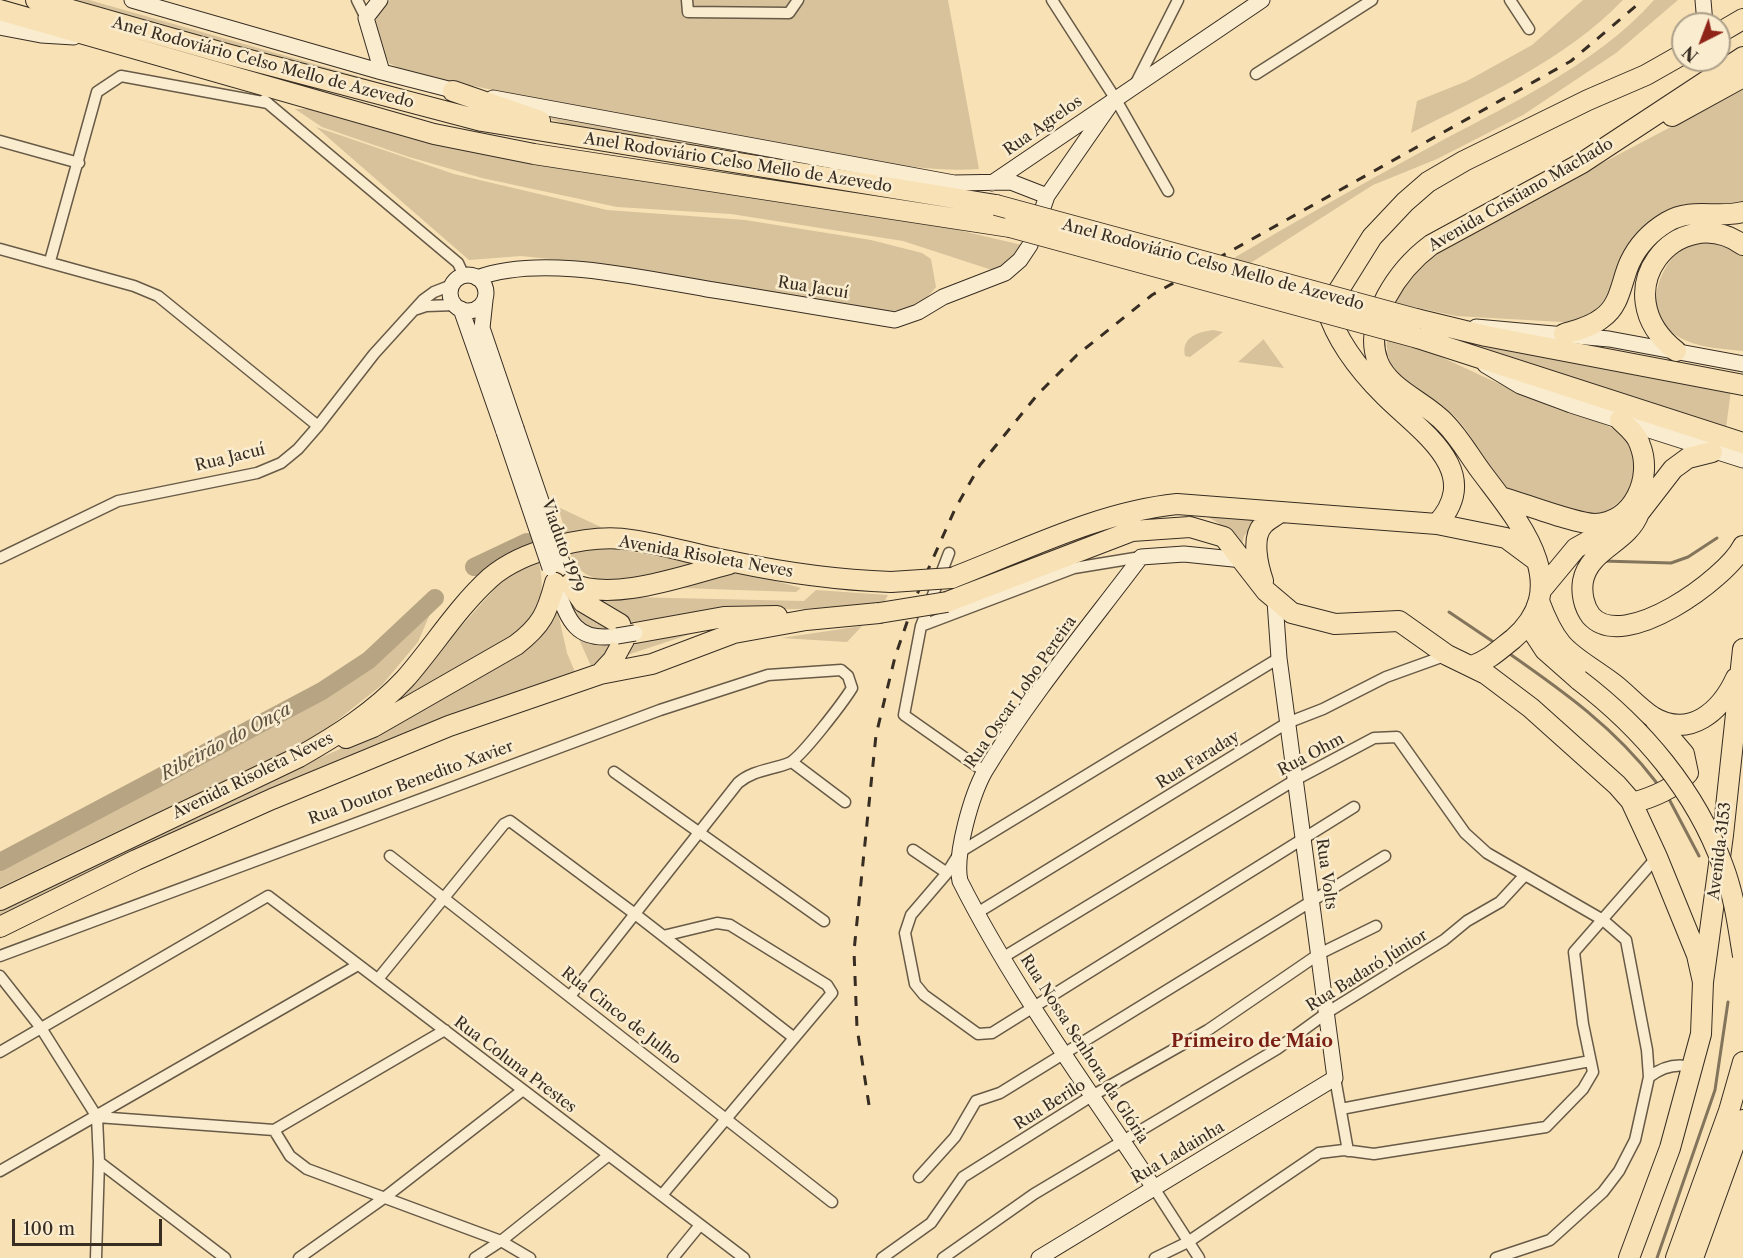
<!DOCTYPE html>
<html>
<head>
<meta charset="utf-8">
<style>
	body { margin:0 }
	#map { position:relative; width:1743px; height:1258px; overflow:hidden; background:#f8e1b5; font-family:"Libre Caslon Text",serif }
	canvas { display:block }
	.north { position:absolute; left:1671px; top:12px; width:60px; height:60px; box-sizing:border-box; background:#faeccf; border:2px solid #aca08a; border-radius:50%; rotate:222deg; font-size:16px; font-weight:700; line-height:24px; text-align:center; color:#372d22 }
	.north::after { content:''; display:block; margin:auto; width:21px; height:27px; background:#8f2418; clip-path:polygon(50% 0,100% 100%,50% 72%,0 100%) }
	.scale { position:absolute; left:12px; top:1219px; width:150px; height:27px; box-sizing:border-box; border:3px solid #372d22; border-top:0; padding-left:8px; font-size:18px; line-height:21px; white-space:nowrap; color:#372d22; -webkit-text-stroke:4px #faeccf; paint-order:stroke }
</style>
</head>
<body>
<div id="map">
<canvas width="1743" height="1258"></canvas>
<div class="north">N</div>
<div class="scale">100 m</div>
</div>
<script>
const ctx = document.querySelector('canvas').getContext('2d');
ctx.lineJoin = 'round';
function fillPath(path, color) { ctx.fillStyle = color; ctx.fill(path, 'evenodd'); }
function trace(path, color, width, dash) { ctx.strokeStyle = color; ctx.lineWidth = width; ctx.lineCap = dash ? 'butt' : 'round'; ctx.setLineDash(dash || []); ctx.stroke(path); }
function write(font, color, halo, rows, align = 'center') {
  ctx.font = font + ' "Libre Caslon Text",serif'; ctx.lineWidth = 5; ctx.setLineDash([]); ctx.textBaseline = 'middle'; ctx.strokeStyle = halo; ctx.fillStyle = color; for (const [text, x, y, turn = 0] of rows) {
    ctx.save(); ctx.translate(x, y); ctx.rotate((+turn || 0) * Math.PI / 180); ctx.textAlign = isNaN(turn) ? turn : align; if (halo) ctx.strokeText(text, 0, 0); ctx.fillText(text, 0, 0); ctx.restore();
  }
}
fillPath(new Path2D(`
	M52,0H89L466,107Z
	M390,0H948L979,169C921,174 839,154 780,144C656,121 532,98 408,73L389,63L380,44L375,22L381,9Z
	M1583,0H1623C1565,60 1484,96 1411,133L1417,101L1467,81L1532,45Z
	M1654,0H1678L1616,53L1523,115L1437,159L1373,185L1249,264L1234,258C1296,221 1358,186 1421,152C1499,109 1595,67 1654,0Z
	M1743,89V203L1684,204L1659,216L1606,301L1594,315L1580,323L1456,316L1395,303C1406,279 1419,265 1439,249Z
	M295,109H320L885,213L1022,245L1018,255L995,271L903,241L731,214L617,207L482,178L409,157L322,127Z
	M538,115L756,153L989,187L953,195L598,135Z
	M316,127L454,174L607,210L745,220L871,240L922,253L931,259L936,287C921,306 907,310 883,312L597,264L521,256L469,260Z
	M1696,241H1716L1743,256V351C1717,348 1693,348 1671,332C1644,313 1658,268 1680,251C1685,247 1691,244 1696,241Z
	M1213,330L1223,332L1190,357L1185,356C1181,337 1198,332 1213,330Z
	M1450,334L1731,390L1726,428L1488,349Z
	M1387,338L1410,343C1458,364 1506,388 1554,408C1578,418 1606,420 1625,437C1656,464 1622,516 1587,516C1577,516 1514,497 1504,492C1488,483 1483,462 1476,447C1471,434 1459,420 1449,411C1420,384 1384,384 1387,338Z
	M1264,339V340L1284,368L1238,362Z
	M558,507L605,529L566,534Z
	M1207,511L1258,521L1244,536L1241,549C1229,534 1220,519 1200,515C1154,505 1007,572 957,591L958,582L1004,568L1146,513Z
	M612,548L710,566C674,573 583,604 570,552Z
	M539,563C543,580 543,597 535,613C517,646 416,697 379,719L499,584L524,566Z
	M732,569L801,588L796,592L652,587Z
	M564,590L617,627L599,634L575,619Z
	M816,590L888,595L883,604L800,609L729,610L628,629L583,596L804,601Z
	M556,604L567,653L575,672L444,718L0,919V911L212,806L367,737L412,710Z
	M433,607L418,642L382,685L316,737L0,887V865L299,707L368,666Z
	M721,624L621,657L628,643Z
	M862,626L847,642L781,638Z
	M578,637L591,644L619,643L605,658L591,666Z`), '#d7c29c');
trace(new Path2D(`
	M1603,561L1671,563L1688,557L1717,538
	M1449,612L1495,643
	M1507,652C1563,691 1615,728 1656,782
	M1669,799L1699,856
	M1657,1258L1715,1090L1728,1002`), '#83745c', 3);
trace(new Path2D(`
	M474,567L527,542
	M0,862L322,691L369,660L435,598`), '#b6a483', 18);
const street = new Path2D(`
	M357,0L366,18
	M687,0L688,12L789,13L798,0
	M1052,0L1115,98L1168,191
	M1510,0L1529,29
	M1256,74L1372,0
	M1136,83L1178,0
	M264,100L458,263L464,276
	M0,141L79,163
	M0,249L134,286L158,296L318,426
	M50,261L97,92L121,76L268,103
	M414,310L426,306L455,305
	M949,553L921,626L904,715L985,772
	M0,558L118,501L257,473L281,463L298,449L318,426L374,354L423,300L434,292L452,285
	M921,626L1074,568L1141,557
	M1279,658L960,852L947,873L911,915L905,933L915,984L924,995L978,1034L992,1033L1354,807
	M792,762L845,802
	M614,772L824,921
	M913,850L947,873
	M390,856L832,1202
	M977,913L1287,723L1323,709L1386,677L1447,655
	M0,956L660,710L768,675L841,670L848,676L852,688C844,701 801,758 789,763C771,770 753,770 738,783L571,995
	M1002,958L1295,780L1374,738L1397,737L1465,833L1487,853L1603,920L1626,940L1647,1050L1649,1077L1635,1140L1619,1171L1603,1192L1550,1240L1496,1258
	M0,976L41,1028L97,1117L99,1162L96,1258
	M378,979L504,824L510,821L635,914L793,1037
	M0,1052L268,896L744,1258
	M1649,1077C1661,1068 1676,1063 1691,1067
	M1335,1078L1348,1151
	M1341,1109L1590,1061
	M97,1117L274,1130
	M274,1130L290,1156L307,1169L501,1241L530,1258
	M274,1130L445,1030
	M99,1162L225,1258
	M0,1171L358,965
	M919,1177L955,1137L976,1101L1000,1093L1385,856
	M1154,1188L1199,1258
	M662,1195L832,993L827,985L730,925L717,923L663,936
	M299,1258L384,1198L523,1090
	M475,1258L501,1241L609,1155
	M673,1258L700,1225
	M882,1258L931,1223L963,1177L1090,1097L1208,1030L1319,954L1376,926
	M943,1258L1034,1194L1277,1049L1328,1012L1444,940L1467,921L1500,902L1525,875
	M1155,1258L1188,1242L1319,1153L1344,1150L1374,1154L1546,1127L1583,1089L1593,1072L1583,1024L1574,952L1657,857`);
const secondary = new Path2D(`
	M132,0L382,72L464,93
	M380,0L366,18L382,72
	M1703,0L1705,24
	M0,27L41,35L74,37
	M493,98L954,183L1011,182L1047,196
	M992,183L1262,0
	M450 293a18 18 0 1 1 36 0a18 18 0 1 1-36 0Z
	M477,278C541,254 640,278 707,289C770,299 833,310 895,320L918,312L943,297L1005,273L1020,260L1030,245L1047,196L1115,98
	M485,300L482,328L516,428
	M461,309L504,432
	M1476,327L1609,339L1743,364
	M1485,365L1520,386L1571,405L1743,460
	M554,580C567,616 572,643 617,636
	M1154,1188C1088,1087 1015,990 960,881C954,855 972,794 985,771C1030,697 1089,626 1141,557L1184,554L1243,560
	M1039,1258L1335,1078L1279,658L1275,601`);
const highway = new Path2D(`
	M36,0L227,54L482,121L996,205
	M0,10L434,134L534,154L1010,227
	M1719,33L1743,19
	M453,91L540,121
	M1672,116L1743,77
	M1416,319L1486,336L1743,385
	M1564,334C1577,330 1591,327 1602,318C1621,305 1621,281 1630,262C1638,245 1652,231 1667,222C1692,207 1717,219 1743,212
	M1418,338L1743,443
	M1676,351C1601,292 1678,199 1743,245
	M1501,497C1522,503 1576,524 1595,524C1634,522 1653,478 1640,445C1637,434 1627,427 1620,420
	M1639,513C1628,543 1589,549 1583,581C1581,593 1584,607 1591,616C1624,653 1726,579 1743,546
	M1437,524L1506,538L1537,561
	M952,578C1025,550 1099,512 1177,504L1437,524C1485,471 1420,431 1385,396C1361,372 1337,342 1327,309L1372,237L1405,202L1428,182L1464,161L1588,100L1646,75L1683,54
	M1263,581C1258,566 1251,538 1263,525C1267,520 1274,517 1279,513
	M571,583C612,603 685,575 729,564
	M572,586L583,602L620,624L624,640L613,660L600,674
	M1542,589L1576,548L1639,513L1673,469L1688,458L1712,452
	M1539,601C1559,655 1571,652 1614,684C1627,694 1639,708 1653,717C1690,739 1721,711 1736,678
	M947,602L1132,531L1190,527L1224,537L1266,591L1292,613L1335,624L1399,621L1447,655L1486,674L1531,708L1617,785L1631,801L1657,857L1697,955L1703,982
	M1528,624L1545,650L1579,680
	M635,633L724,617L777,616
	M1472,666C1489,660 1499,650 1513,639C1575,586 1519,522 1483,474C1470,457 1460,438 1445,423C1426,402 1389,390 1378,362C1362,320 1399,269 1431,245L1582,163L1743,57
	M346,738L373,727L516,645C542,625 547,613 555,583
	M1632,803C1651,798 1676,788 1688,773L1684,754L1655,720
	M0,900L299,757C338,735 374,712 405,679C434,646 457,608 490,578C522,550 590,533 632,540C666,545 700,556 734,562C786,573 838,580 891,582
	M0,927L136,860L272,799L449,726L600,674L652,664L734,633L806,620L879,613
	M1629,1258L1670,1148L1701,1034L1703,982L1723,835L1743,649
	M1676,1258L1729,1111L1743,1062
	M1693,1258L1743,1120`);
trace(street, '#675a47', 13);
trace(secondary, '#372d22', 17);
trace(highway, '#372d22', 22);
trace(street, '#faeccf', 10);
trace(secondary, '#faeccf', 15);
trace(highway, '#f8e1b5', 20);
trace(new Path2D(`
	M869,1105L857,1028L854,951L876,735L895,657L915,599L955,509L980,465L1038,394L1077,355L1152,295L1571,61L1643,0`), '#372d22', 3, [10, 10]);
const secondaryBridge = new Path2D(`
	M516,428L563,565
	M504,432L550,568
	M617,636L635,633`);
const highwayBridge = new Path2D(`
	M996,205L1416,319
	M1010,227L1418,338
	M891,582L952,578
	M879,613L947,602
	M1579,680C1642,728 1696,791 1723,866C1734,895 1738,925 1743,956`);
trace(secondaryBridge, '#372d22', 17, []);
trace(highwayBridge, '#372d22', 22, []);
trace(secondaryBridge, '#faeccf', 15);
trace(highwayBridge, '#f8e1b5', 20);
write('16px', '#372d22', '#faeccf', [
	["Anel Rodoviário Celso Mello de Azevedo",263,63,15],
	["Rua Agrelos",1043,126,-35],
	["Anel Rodoviário Celso Mello de Azevedo",738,163,9],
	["Avenida Cristiano Machado",1521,195,-30],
	["Anel Rodoviário Celso Mello de Azevedo",1213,265,15],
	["Rua Jacuí",813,288,9],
	["Rua Jacuí",230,458,-14],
	["Viaduto 1979",562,546,71],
	["Avenida Risoleta Neves",706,557,10],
	["Rua Oscar Lobo Pereira",1021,692,-55],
	["Rua Ohm",1311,755,-28],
	["Rua Faraday",1198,760,-32],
	["Avenida Risoleta Neves",253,776,-26],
	["Rua Doutor Benedito Xavier",411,783,-20],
	["Avenida 3153",1720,851,-83],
	["Rua Volts",1326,874,82],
	["Rua Badaró Júnior",1367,971,-32],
	["Rua Cinco de Julho",621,1016,38],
	["Rua Nossa Senhora da Glória",1084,1049,57],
	["Rua Coluna Prestes",515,1065,37],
	["Rua Berilo",1050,1105,-32],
	["Rua Ladainha",1178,1153,-31]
]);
write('italic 18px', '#5d513f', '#faeccf', [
	["Ribeirão do Onça",226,742,-28]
]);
write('bold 18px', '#7a1f14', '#faeccf', [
	["Primeiro de Maio",1252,1042]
]);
</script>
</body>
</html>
